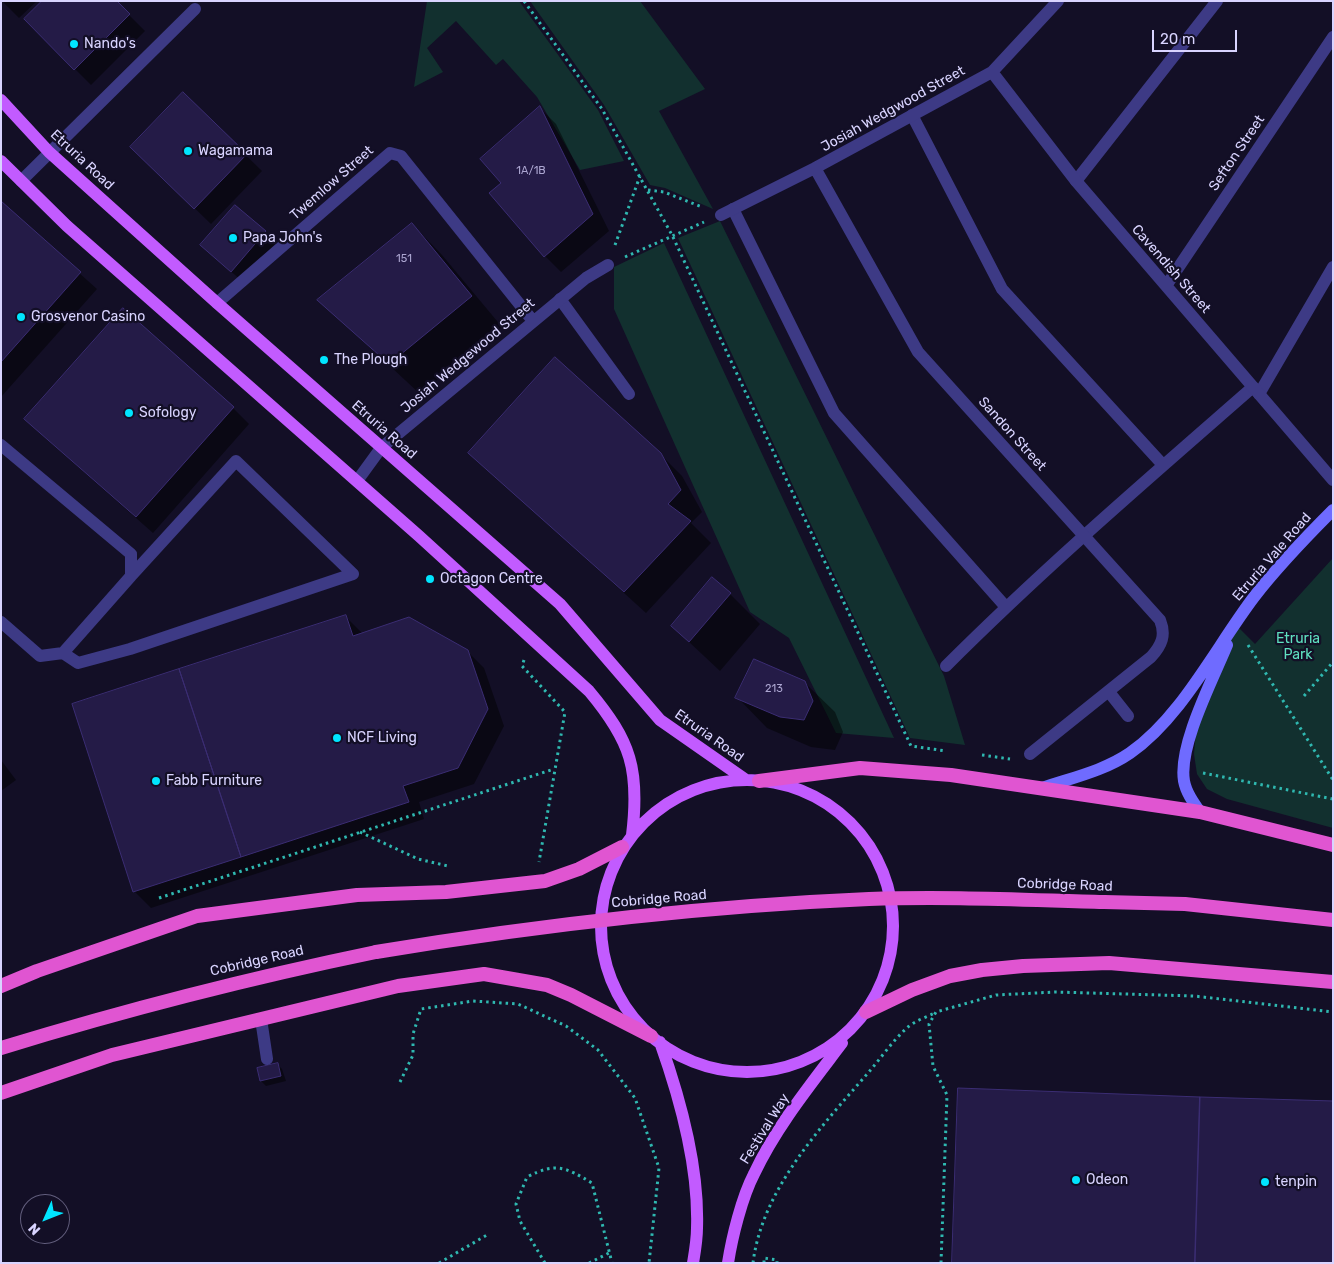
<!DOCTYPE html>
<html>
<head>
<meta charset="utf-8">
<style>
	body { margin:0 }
	#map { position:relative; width:1334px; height:1264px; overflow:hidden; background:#130f26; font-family:Rubik,sans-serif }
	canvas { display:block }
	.frame { position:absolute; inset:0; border:2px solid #d9d4ff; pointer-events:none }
	.north { position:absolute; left:20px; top:1194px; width:50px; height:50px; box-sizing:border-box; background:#130f26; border:1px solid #625e7d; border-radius:50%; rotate:226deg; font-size:14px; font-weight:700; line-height:20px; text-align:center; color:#d9d4ff }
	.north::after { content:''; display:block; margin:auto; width:18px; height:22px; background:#00e5ff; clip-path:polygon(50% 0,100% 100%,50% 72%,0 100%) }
	.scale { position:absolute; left:1152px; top:30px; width:85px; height:22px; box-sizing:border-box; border:2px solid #d9d4ff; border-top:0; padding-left:6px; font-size:15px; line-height:18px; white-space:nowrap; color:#d9d4ff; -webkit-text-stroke:4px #130f26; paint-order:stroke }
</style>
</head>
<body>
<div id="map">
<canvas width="1334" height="1264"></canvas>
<div class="frame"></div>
<div class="north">N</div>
<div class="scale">20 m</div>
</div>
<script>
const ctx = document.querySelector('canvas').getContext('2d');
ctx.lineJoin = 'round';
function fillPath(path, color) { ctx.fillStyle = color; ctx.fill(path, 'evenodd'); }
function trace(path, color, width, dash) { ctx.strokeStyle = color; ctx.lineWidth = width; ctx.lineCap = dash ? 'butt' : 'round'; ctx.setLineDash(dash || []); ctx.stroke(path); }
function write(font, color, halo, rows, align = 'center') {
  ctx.font = font + ' Rubik,sans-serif'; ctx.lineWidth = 4.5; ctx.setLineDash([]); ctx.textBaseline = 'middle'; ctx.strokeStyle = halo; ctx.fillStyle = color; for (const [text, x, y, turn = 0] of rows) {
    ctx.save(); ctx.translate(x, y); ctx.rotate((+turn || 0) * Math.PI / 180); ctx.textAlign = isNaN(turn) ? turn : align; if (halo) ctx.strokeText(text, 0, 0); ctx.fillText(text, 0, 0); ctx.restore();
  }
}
fillPath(new Path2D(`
	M427,1H519L598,110L624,161L580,170L537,97L503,59L496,65L456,21L427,48L443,72L414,87Z
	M530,1H640L705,89L659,111L713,209L665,188L650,185L604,105Z
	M720,221L944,676L965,745L910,738L678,238Z
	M664,243L894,738L836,733L789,638L750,612L614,309V267Z
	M1333,558V828L1227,799L1207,789L1197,774L1194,754L1197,719L1235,624L1255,644Z`), '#12302f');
fillPath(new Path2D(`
	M2,1H37L19,18Z
	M115,1L145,31L91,85L25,19Z
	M183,94L262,171L211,224L148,163Z
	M540,108L556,124L609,231L561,272L545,256L503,183Z
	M1,203L97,289L1,397Z
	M412,224L442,255L502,327L420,394L319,300Z
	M265,232L276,243L242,281L213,256Z
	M233,408L249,424L153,533L42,435Z
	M470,453L660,454L682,476L702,512L691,523L711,543L646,613Z
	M730,594L760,624L720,671L672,626Z
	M346,617L363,634L467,651L484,668L504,726L474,784L419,802L424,819L151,908L134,891Z
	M804,682L835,712L843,732L835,750L811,747L767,728L737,697Z
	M1,760L16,780L1,791Z
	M277,1064L282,1069L286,1081L266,1086L261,1081L258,1069Z`), '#0007');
const building = new Path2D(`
	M42,1H117L130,14L74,70L24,19Z
	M183,92L247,154L194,209L130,147Z
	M540,106L593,214L544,257L489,193L501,183L480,159Z
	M1,201L81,272L1,362Z
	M235,205L266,231L231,272L200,245Z
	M412,223L472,296L389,364L317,300Z
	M123,308L234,407L136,517L24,419Z
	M555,357L661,453L681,490L668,504L691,521L624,592L468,453Z
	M712,577L731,593L689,642L671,626Z
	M346,615L353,636L409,617L468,650L488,709L458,768L403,786L409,802L241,857L179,669Z
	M754,659L805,681L813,701L804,720L780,717L735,698Z
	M179,669L241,857L133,892L72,704Z
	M278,1063L281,1076L260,1081L257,1068Z
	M958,1088L1200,1097L1195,1263H952Z
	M1200,1097L1333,1101V1263H1195Z`);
fillPath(building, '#241b47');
trace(building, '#3b2d73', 1);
trace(new Path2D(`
	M524,1L602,109L672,235L911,746L946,751
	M648,190L664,192L702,207
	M615,245L640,176
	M625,257L704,222
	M1248,645L1333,780
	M524,660L522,666L565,712L539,862
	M1304,696L1333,662
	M982,755L1010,759
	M1203,773L1333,799
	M360,832L418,859L448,866
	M159,898L554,769
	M400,1082L413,1055V1034L421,1009L473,1001L518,1004L566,1026L598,1050L635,1098L659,1168L649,1263
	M439,1263L487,1235
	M545,1263L520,1221L516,1204L527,1177C556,1162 565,1167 592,1183L612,1263
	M589,1263L609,1253
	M753,1263C762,1189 821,1127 868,1073C881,1058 893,1040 908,1027C915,1021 926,1017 935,1013
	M764,1263V1258L777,1260V1263
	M941,1263L947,1095L933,1066L929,1024L936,1012L996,995L1056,992L1194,996L1333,1012`), '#2fb8b0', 3, [2.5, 4]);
trace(new Path2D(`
	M912,115L1002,289L1163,465
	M21,181L195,9
	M1076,181L1217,1
	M733,209L834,413L1005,606
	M560,299L629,394
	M1259,394L1333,267
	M1,445L131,554V576L63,653L40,656L1,622
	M63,653L78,663L130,649L353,574L236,461L131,576
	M946,666C1044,568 1149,478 1253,387
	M261,1019L267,1059`), '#3d3a85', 12);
trace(new Path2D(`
	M992,72L1076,181L1333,480
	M815,168L918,352L1160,620C1166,635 1162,645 1151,657L1030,754
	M721,215L815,168L992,72L1058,1
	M1166,286L1333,37
	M217,303L390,153L401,156L533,321
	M357,481L381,448L586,278L608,265
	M1109,692L1128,716`), '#3d3a85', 12);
trace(new Path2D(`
	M1042,788C1071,778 1104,771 1130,753C1181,718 1216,647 1254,597C1278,566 1305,538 1333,510
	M1200,812C1193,802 1186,792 1184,781C1178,746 1213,679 1227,645`), '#6f6bff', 12);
trace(new Path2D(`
	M1,100L49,152L217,303L560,604L660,720L746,780
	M1,161L67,226L419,536L589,691C631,741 640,770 632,835
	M601 926a146 146 0 1 1 292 0a146 146 0 1 1-292 0Z
	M660,1042C680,1098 699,1169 697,1228C697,1240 695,1251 693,1263
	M728,1263C732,1237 742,1197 754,1174C776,1127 811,1084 842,1043`), '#c25bff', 12);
trace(new Path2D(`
	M759,781L860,768L951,775L1200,812L1333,845
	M1104,902L1185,904L1333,920
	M1,986L37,971L197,916L357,895L446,892L545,881L579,869L622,847
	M866,1012L912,990L950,976L982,970L1023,966L1109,963L1333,982
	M1,1048C125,1010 250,978 376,952
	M1,1093L112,1055L398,986L484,974L547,985L571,995L651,1036`), '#e055d1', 14);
trace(new Path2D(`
	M376,952C539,925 704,906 869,899C947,896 1026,900 1104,902`), '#e055d1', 14);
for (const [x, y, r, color] of [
	[74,44,5,"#00e5ff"],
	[188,151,5,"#00e5ff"],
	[233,238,5,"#00e5ff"],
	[21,317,5,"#00e5ff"],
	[324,360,5,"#00e5ff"],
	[129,413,5,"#00e5ff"],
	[430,579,5,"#00e5ff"],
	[337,738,5,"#00e5ff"],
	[156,781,5,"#00e5ff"],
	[1076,1180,5,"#00e5ff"],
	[1265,1182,5,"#00e5ff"]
]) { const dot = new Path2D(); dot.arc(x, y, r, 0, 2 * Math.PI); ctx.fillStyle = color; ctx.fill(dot); trace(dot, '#130f26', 2); }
write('11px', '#aca6d1', null, [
	["1A/1B",531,171],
	["151",404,259],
	["213",774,689]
]);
write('14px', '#d9d4ff', '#130f26', [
	["Nando's",84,44],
	["Wagamama",198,151],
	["Papa John's",243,238],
	["Grosvenor Casino",31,317],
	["The Plough",334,360],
	["Sofology",139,413],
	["Octagon Centre",440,579],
	["NCF Living",347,738],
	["Fabb Furniture",166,781],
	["Odeon",1086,1180],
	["tenpin",1275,1182]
], 'left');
write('14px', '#d9d4ff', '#130f26', [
	["Josiah Wedgwood Street",893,109,-29],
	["Sefton Street",1237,153,-56],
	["Etruria Road",82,160,43],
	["Twemlow Street",332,183,-41],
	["Cavendish Street",1171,269,49],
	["Josiah Wedgewood Street",468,356,-40],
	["Etruria Road",384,430,41],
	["Sandon Street",1012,434,48],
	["Etruria Vale Road",1272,557,-49],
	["Etruria Road",709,736,35],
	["Cobridge Road",1065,885,2],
	["Cobridge Road",659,899,-5],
	["Cobridge Road",257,961,-13],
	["Festival Way",765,1129,-58]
]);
write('14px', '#5fe0c0', '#130f26', [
	["Etruria",1298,639],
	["Park",1298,655]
]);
</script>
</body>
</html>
